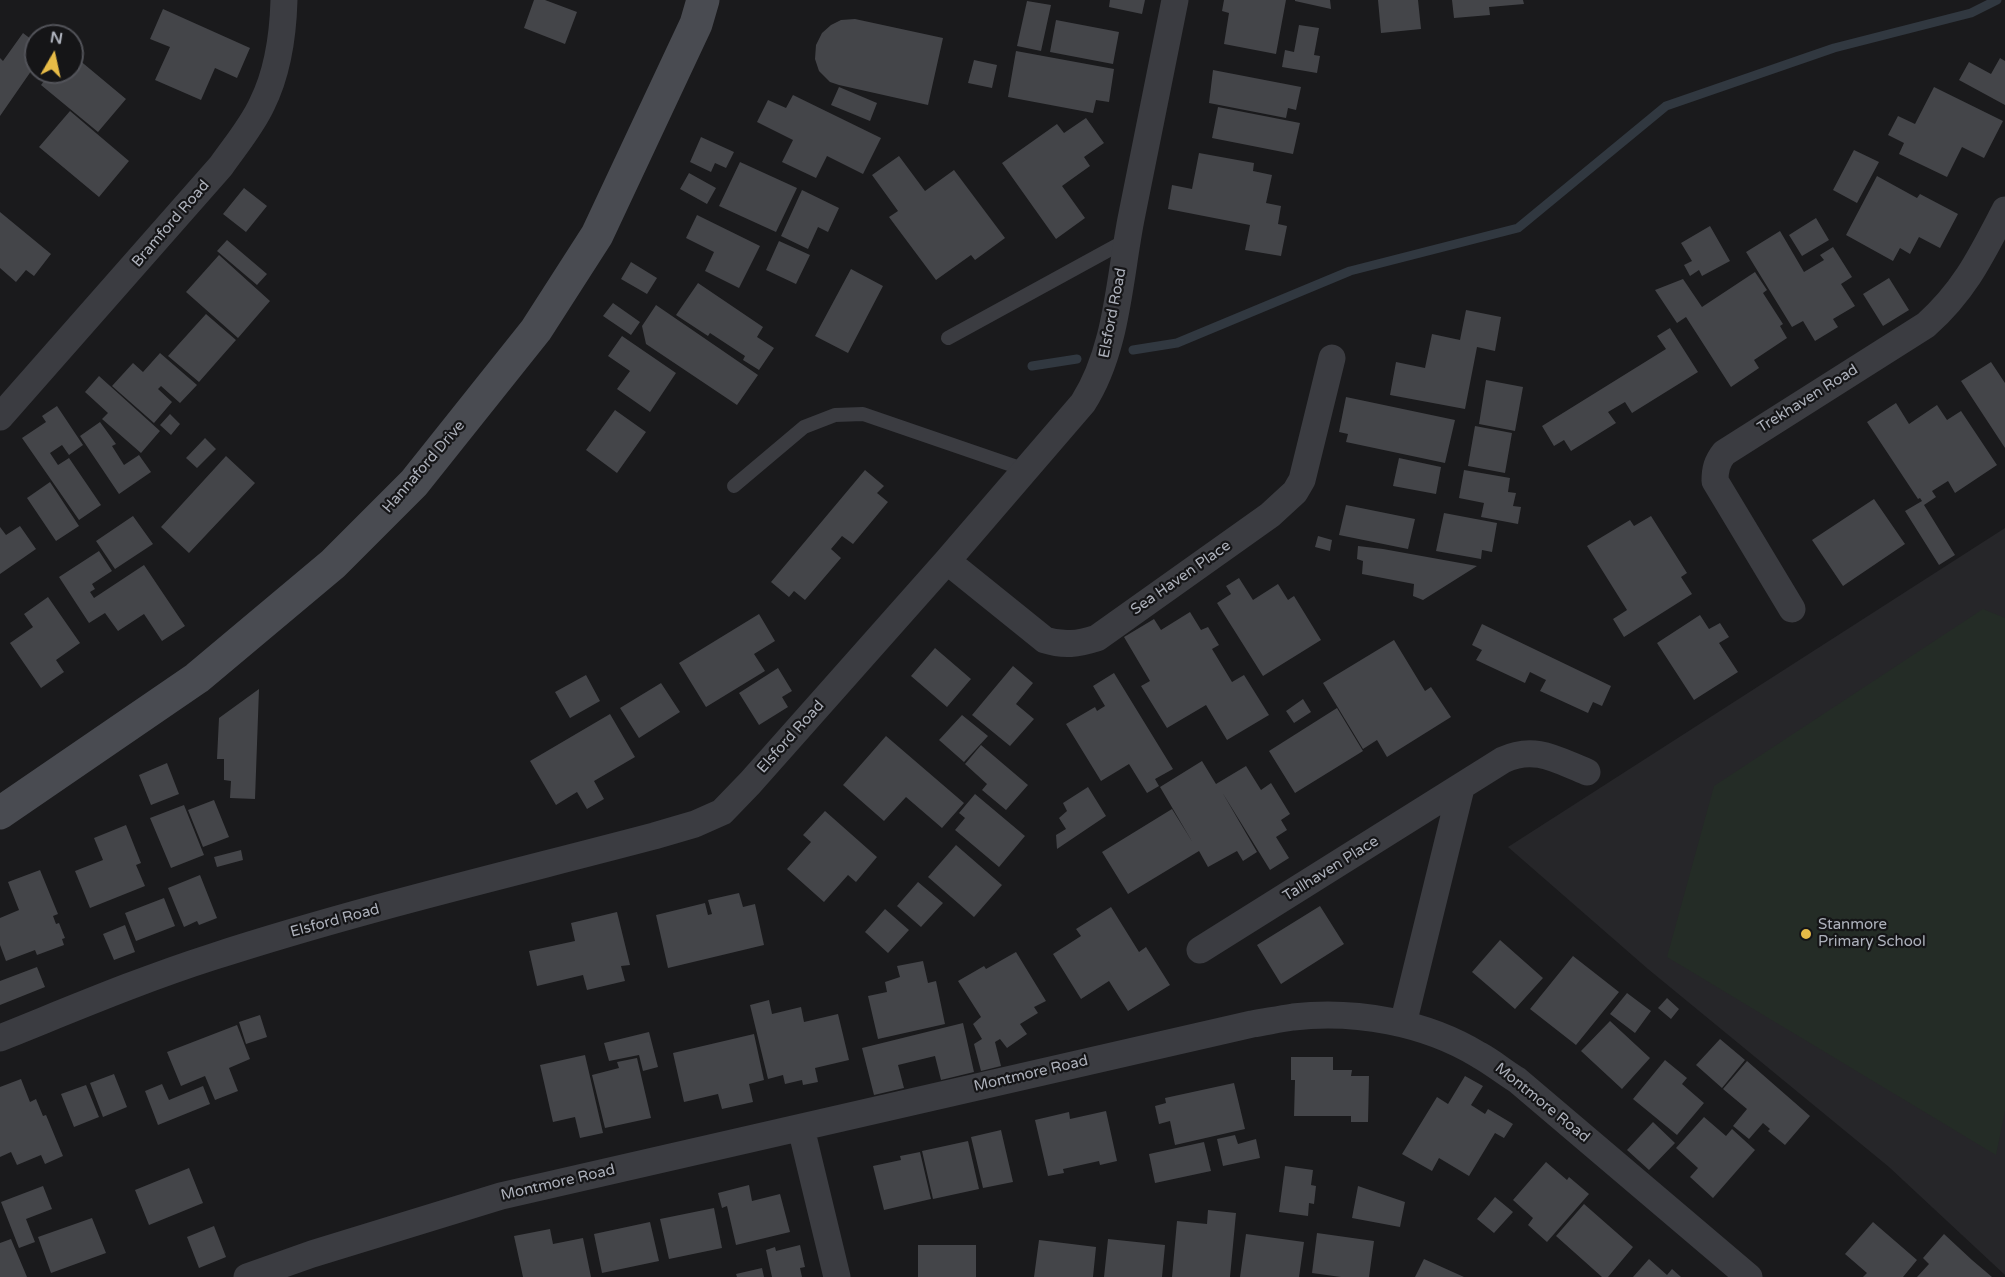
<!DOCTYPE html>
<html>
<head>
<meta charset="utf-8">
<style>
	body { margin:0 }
	#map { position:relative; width:2005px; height:1277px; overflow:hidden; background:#1a1a1c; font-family:"Varela Round",sans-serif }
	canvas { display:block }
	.north { position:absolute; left:24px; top:24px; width:60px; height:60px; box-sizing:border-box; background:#151517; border:2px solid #525359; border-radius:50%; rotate:9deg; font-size:16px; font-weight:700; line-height:24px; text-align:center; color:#adb1bb }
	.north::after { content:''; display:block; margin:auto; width:21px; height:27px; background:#e7bb47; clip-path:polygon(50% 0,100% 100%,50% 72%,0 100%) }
</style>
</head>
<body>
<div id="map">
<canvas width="2005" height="1277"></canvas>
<div class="north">N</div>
</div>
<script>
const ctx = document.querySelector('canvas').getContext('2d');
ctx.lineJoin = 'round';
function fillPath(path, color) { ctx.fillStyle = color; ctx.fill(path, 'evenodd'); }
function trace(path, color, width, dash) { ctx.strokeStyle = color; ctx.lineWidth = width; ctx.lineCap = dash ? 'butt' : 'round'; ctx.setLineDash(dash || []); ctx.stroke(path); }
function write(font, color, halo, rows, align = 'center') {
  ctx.font = font + ' "Varela Round",sans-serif'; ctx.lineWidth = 4.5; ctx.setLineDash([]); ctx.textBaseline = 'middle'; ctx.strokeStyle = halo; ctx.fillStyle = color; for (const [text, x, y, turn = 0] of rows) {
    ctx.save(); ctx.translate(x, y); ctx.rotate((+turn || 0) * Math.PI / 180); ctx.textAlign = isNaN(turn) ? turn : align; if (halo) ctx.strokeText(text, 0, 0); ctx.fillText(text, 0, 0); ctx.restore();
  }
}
fillPath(new Path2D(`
	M2005,528V1275L1889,1167L1648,969L1508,847Z`), '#262629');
fillPath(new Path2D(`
	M1983,609L2005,618V1111L1996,1155L1667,957L1714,786Z`), '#242c26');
trace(new Path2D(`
	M1133,350L1177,343L1350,271L1518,228L1666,106L1834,48L1971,13L1997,0
	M1032,366L1077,359`), '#313840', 9);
fillPath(new Path2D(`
	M534,0H545L577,12L565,44L524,28Z
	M1110,0H1145L1142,14L1109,7Z
	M1224,0H1286L1276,54L1224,44L1229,13L1222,11Z
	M1295,0H1330L1331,9L1295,1Z
	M1378,0H1418L1421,29L1381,33Z
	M1452,0H1523L1524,4L1489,7L1490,15L1454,18Z
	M1027,1L1051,5L1041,51L1017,46Z
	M163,9L250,48L237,78L215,68L201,100L155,80L170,47L150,39Z
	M855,19L943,38L928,105L839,85L830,82L819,71L815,59L816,45L822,33L831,25L841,20Z
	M1056,20L1119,32L1113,64L1050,52Z
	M1299,25L1319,28L1314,55L1320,56L1317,73L1282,67L1285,50L1294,52Z
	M23,33L36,43V64L0,116V58L3,61Z
	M1016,51L1114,69L1109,102L1096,100L1093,113L1008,97Z
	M72,54L126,99L98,132L41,85L51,72H72Z
	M2000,58L2005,61V105L1959,80L1969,62L1991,74Z
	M974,60L997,65L992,88L968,83Z
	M1213,70L1301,87L1296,110L1288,108L1286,118L1209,103Z
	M839,87L877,103L870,121L831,105Z
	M1934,87L2003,121L1984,158L1962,147L1947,177L1899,154L1904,143L1888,135L1898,116L1915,124Z
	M793,95L881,138L863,174L827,156L816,178L782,162L793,140L757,122L768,100L786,108Z
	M1218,107L1300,123L1293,154L1212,138Z
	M70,111L129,161L99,197L39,147Z
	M1086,118L1104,143L1084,157L1090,166L1062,186L1085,218L1056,239L1002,163L1057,124L1064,133Z
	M701,137L734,152L726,168L715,163L711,172L690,162Z
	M1854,150L1879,162L1857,203L1833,190Z
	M1199,153L1254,163L1253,171L1272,175L1266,203L1281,206L1278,224L1287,226L1281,256L1245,250L1250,225L1168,209L1172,185L1192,189Z
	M899,156L925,191L954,170L1005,238L975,260L971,255L936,280L889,217L898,211L872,175Z
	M740,162L797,188L776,232L719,206Z
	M689,173L716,188L707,204L680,189Z
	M1877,176L1917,198L1920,194L1958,214L1940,248L1919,237L1910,254L1900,248L1893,261L1846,235Z
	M244,188L267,206L246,232L223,214Z
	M802,190L839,208L828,232L818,227L808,249L781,236Z
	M0,212L51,254L34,276L26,270L16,282L0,268Z
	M697,215L760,246L739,288L705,271L714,252L686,238Z
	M1816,218L1829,240L1802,256L1789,235Z
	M1710,226L1730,261L1702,276L1699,270L1690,276L1684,265L1692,261L1681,243Z
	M1780,231L1804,272L1824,260L1820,255L1833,247L1852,277L1841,284L1855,306L1833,319L1838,327L1815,341L1803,321L1792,327L1746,252Z
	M227,240L267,274L257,285L217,251Z
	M779,241L810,255L796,284L766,270Z
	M219,255L270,301L238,338L186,292Z
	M631,262L657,278L647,294L621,279Z
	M851,269L883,286L848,353L815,336Z
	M1755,272L1767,290L1763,293L1783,324L1780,326L1787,338L1754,360L1759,368L1731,387L1686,317L1677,323L1655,290L1683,279L1702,307Z
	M1889,278L1909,310L1883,326L1863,294Z
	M698,283L763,327L757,337L774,348L759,370L743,360L745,356L710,333L708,336L676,315Z
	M613,303L640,322L631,335L603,316Z
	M656,305L758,375L737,405L646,344L642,326Z
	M1466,310L1501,317L1495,351L1477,347L1465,409L1390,395L1396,362L1425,368L1432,334L1460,340Z
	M206,314L236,340L199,382L168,356Z
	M1670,328L1698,372L1632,413L1625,402L1608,412L1616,423L1571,451L1564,440L1554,446L1542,426L1666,349L1657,336Z
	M622,336L676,373L650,412L617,389L630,371L608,356Z
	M160,353L197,385L180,403L161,386L158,389L172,402L154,423L112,386L133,363L143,372Z
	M1991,362L2005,383V448L1961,381Z
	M99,376L160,431L141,453L102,419L108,413L85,392Z
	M1486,380L1523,387L1515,431L1479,424Z
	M1346,397L1455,420L1445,463L1346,442L1348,434L1339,432Z
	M1896,403L1909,424L1937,405L1947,420L1961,411L1997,465L1955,493L1948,481L1932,491L1936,497L1924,505L1955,555L1939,565L1905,511L1922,501L1920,498L1918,499L1867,422Z
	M57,406L83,445L69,455L62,445L50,453L58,465L69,458L101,505L79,520L22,438L46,422L42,416Z
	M615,410L646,432L617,473L586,450Z
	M170,414L180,424L171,435L160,425Z
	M100,422L116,444L112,446L124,465L139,455L151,472L119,494L80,436Z
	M1475,426L1512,433L1505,473L1468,466Z
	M205,438L216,449L197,468L186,458Z
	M226,456L255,483L189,553L161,527Z
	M1399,458L1441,467L1436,494L1393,486Z
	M865,470L884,486L877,493L888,502L853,544L842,536L831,549L841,558L805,600L794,591L789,597L771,582Z
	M1464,470L1510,478L1508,492L1516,493L1513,506L1521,507L1518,524L1481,517L1484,503L1459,498Z
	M50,482L79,526L56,541L27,498Z
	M1874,499L1905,544L1843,586L1812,540Z
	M1346,505L1415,519L1408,549L1339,535Z
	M1444,513L1497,523L1492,552L1482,550L1481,559L1436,551Z
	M133,516L153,544L115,569L96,541Z
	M1651,516L1687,573L1681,577L1692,594L1624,637L1613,619L1627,610L1587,546L1630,520L1634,526Z
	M20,526L36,549L0,574V527L6,535Z
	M1318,536L1332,540L1330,551L1315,547Z
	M1358,546L1383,549L1477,566L1423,600L1413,596L1414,584L1362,574L1363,561L1357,559Z
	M99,551L112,571L92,584L95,589L90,592L94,598L144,565L185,626L162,641L144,614L118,631L105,613L89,623L59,577Z
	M1239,578L1253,600L1278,584L1288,600L1294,596L1321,640L1263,676L1217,603L1231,594L1226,586Z
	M48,597L80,643L56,660L64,672L41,688L10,643L33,627L24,614Z
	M1190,612L1201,630L1208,627L1219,645L1212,649L1232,682L1244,675L1269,715L1227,740L1206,705L1167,728L1141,686L1150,681L1124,637L1154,619L1161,630Z
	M759,614L775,641L754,654L765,671L706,707L679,663Z
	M1700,615L1709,629L1720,623L1729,637L1719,643L1738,672L1694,700L1657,643Z
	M1482,624L1611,686L1602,706L1593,702L1588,713L1540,691L1546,680L1530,672L1525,683L1476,660L1482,650L1472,645Z
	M1394,640L1425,691L1431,687L1451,717L1387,757L1377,740L1363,749L1323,683Z
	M935,648L971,679L947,707L911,676Z
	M1013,666L1033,683L1016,704L1034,719L1010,746L972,715Z
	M778,668L792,691L782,697L788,707L759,725L739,693Z
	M1114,673L1173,769L1155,779L1159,786L1147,793L1129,764L1101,781L1066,724L1095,707L1097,711L1105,706L1093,686Z
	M586,675L600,701L570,718L555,692Z
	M661,683L680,712L639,738L620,708Z
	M259,689L255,799L230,798L231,781L224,780V759H217L219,718Z
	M1303,699L1311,712L1294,723L1286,711Z
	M1337,708L1363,751L1295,793L1269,751Z
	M610,714L635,757L594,781L604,799L587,809L577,792L556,805L530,761Z
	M962,715L988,736L964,762L939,740Z
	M886,736L964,803L942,828L906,797L884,821L843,785Z
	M981,745L1028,785L1006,810L982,790L987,784L965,764Z
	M1202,761L1216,784L1246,766L1261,790L1271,783L1290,814L1281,820L1287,830L1276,837L1289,858L1270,870L1222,792L1257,852L1243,861L1237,851L1208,867L1199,851L1128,894L1102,852L1172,809L1193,843L1160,787Z
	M167,763L179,794L151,805L139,775Z
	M1088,787L1106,816L1057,849L1056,835L1066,829L1059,818L1067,811L1063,803Z
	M975,794L1025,836L999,867L955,830L965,818L959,813Z
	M214,800L229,837L203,847L188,810Z
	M184,805L204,855L171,868L150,818Z
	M825,811L877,857L856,882L848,875L824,902L787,869L811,842L803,835Z
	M126,825L141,863L136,865L145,886L90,908L75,871L103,860L94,838Z
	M956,845L1002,885L974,917L928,877Z
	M241,850L243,860L217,867L214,857Z
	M40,870L58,914L53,916L56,924L59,923L65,938L62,939L64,945L37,955L35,950L6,961L0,945V918L19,910L8,882Z
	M200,875L217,918L199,925L197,921L184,927L168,888Z
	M918,882L943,903L921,927L897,906Z
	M739,893L743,907L755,904L764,945L668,968L656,915L705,903L708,915L712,914L708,900Z
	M164,898L175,926L136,941L125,913Z
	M1320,906L1344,944L1281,984L1257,945Z
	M1111,907L1139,952L1146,947L1170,985L1128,1011L1109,981L1081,999L1053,954L1081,936L1076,929Z
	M885,909L909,930L888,953L865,932Z
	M617,912L630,965L621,966L625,981L587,990L583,975L537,986L529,951L575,941L571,923Z
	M125,925L135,952L114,960L103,934Z
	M1500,940L1543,978L1515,1009L1472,972Z
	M1016,952L1046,1001L1034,1007L1038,1013L1020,1024L1027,1034L1007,1048L1000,1039L995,1042L1001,1066L981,1071L974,1044L982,1039L973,1024L981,1017L958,981L984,966L986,969Z
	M1573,956L1619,992L1576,1045L1530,1009Z
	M923,961L928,983L936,981L945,1024L878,1039L868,996L887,992L885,982L900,977L897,966Z
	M37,967L45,987L0,1005V981Z
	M1627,993L1651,1011L1635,1033L1610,1014Z
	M1667,998L1679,1009L1671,1019L1658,1008Z
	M769,1000L772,1014L801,1007L804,1022L838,1014L849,1060L815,1068L818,1082L803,1085L802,1080L785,1084L783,1075L768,1079L750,1005Z
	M260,1015L267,1037L246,1044L239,1022Z
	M1610,1021L1650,1058L1622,1089L1581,1051Z
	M963,1023L974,1072L941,1080L935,1056L898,1065L904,1088L874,1095L862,1048Z
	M237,1025L250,1059L229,1068L238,1091L215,1100L205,1076L181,1086L167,1052Z
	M649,1032L658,1067L643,1071L639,1055L609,1061L604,1043Z
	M754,1034L764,1080L749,1084L753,1102L722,1109L718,1094L684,1102L673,1053Z
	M1720,1039L1745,1060L1722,1088L1696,1065Z
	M585,1055L603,1133L580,1138L575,1117L553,1122L540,1065Z
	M1291,1057H1333V1070H1352L1351,1076H1369L1368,1122H1351V1116H1294L1295,1080H1291Z
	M637,1058L651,1118L605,1128L592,1075L619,1068L617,1062Z
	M1665,1060L1687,1078L1682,1084L1704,1103L1677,1135L1633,1099Z
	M1747,1061L1810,1116L1785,1145L1768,1131L1770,1129L1763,1123L1749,1139L1733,1126L1747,1109L1723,1089Z
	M114,1074L127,1107L103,1117L90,1083Z
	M1465,1076L1483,1086L1471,1105L1485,1114L1488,1109L1513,1124L1504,1138L1495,1133L1469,1176L1439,1158L1432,1171L1402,1154L1437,1097L1448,1104Z
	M21,1079L30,1102L36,1099L43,1116L46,1115L63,1156L45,1164L41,1155L17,1165L11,1152L0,1157V1087Z
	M1234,1083L1245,1129L1175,1145L1170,1121L1159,1124L1155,1106L1166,1103L1165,1098Z
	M162,1084L169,1100L203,1086L210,1104L158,1125L145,1091Z
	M86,1085L99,1117L74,1127L61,1094Z
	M1106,1111L1117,1161L1100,1165L1099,1161L1063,1169L1064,1173L1048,1176L1035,1120L1069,1112L1070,1119Z
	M1704,1117L1726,1136L1732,1129L1755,1150L1713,1198L1690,1177L1698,1168L1676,1148Z
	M1653,1122L1675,1143L1649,1170L1627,1150Z
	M1001,1130L1013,1182L983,1188L971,1137Z
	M1235,1135L1238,1144L1256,1139L1260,1158L1223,1166L1217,1139Z
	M968,1141L979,1189L933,1199L922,1151Z
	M1204,1142L1211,1171L1155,1183L1149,1154Z
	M920,1152L931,1199L884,1210L873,1166L901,1160L900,1156Z
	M1546,1162L1567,1180L1569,1177L1589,1194L1547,1242L1528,1225L1533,1218L1513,1200Z
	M1285,1166L1313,1170L1311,1185L1316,1186L1314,1204L1309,1203L1308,1216L1279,1212Z
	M189,1168L203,1203L149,1225L135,1190Z
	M749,1185L752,1201L780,1194L790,1232L736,1245L727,1206L722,1208L718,1193Z
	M43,1186L52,1209L26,1219L35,1242L19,1248L1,1202Z
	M1358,1186L1405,1202L1400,1227L1352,1218Z
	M1495,1197L1513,1212L1494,1233L1477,1219Z
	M1584,1204L1633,1247L1608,1277H1602L1556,1236Z
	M714,1208L722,1248L669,1259L660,1219Z
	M1208,1210L1236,1213L1230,1277H1172L1177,1221L1207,1224Z
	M92,1218L106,1253L51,1273L38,1237Z
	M650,1222L659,1261L602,1273L594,1234Z
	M1873,1222L1917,1260L1903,1277H1863L1867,1273L1845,1254Z
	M214,1226L226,1257L199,1268L187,1237Z
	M550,1229L553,1244L583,1238L591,1277H523L514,1236Z
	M1317,1233L1374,1241L1369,1277H1341L1312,1273Z
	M1246,1234L1304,1242L1299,1277H1240Z
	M1944,1234L1972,1260L1992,1277H1917L1929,1264L1923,1258Z
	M11,1239L27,1277H0V1243Z
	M1108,1239L1165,1245L1162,1277H1104Z
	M1039,1240L1096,1247L1093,1277H1034Z
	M800,1245L805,1267L800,1268L802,1277H772L766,1250L775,1247L776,1251Z
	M918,1245H976V1277H918Z
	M1424,1259L1464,1277H1415Z
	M1649,1259L1667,1275L1672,1269L1681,1277H1633Z
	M762,1268L764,1277H737L736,1274Z`), '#444549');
trace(new Path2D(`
	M948,338L1127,240
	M734,486L804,427L835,415L863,414L1026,470`), '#3b3c41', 14);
trace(new Path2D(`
	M0,417L221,166C235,146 252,126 262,104C278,72 283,36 284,0
	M947,561L1045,640C1064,646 1078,644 1097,638L1270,515L1295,492L1302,480L1332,358
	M1792,609L1715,481C1715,469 1717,462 1724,453L1926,325C1965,290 1981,256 2005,210
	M1200,950L1503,760C1535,745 1557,760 1587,772
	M1403,1024L1461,788
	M0,1038C70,1010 140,980 212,957C357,910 506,875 654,836L695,824L722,812L750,783L947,561L1083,403C1117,350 1119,281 1131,219C1145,146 1161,73 1175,0
	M801,1128L837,1277
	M247,1277L312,1254L501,1196L1252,1024C1265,1022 1279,1019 1293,1017C1355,1010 1425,1022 1479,1055C1492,1062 1504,1072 1517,1080L1749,1277`), '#3b3c41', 27);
trace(new Path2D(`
	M0,813L197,678L333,564L414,483L536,330L597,235L696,24L703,0`), '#494b51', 33);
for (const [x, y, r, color] of [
	[1806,934,6,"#e7bb47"]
]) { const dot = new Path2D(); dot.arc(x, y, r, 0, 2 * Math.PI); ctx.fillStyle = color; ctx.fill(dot); trace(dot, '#151517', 2); }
write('15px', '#adb1bb', '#151517', [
	["Bramford Road",171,224,-49],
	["Elsford Road",1113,313,-79],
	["Trekhaven Road",1808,399,-32],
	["Hannaford Drive",424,467,-49],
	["Sea Haven Place",1181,578,-35],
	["Elsford Road",791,737,-48],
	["Tallhaven Place",1331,869,-32],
	["Elsford Road",335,921,-15],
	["Montmore Road",1031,1074,-13],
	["Montmore Road",1542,1103,39],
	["Montmore Road",558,1183,-13]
]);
write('15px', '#adb1bb', '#151517', [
	["Stanmore",1818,925],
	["Primary School",1818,942]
], 'left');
</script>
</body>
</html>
